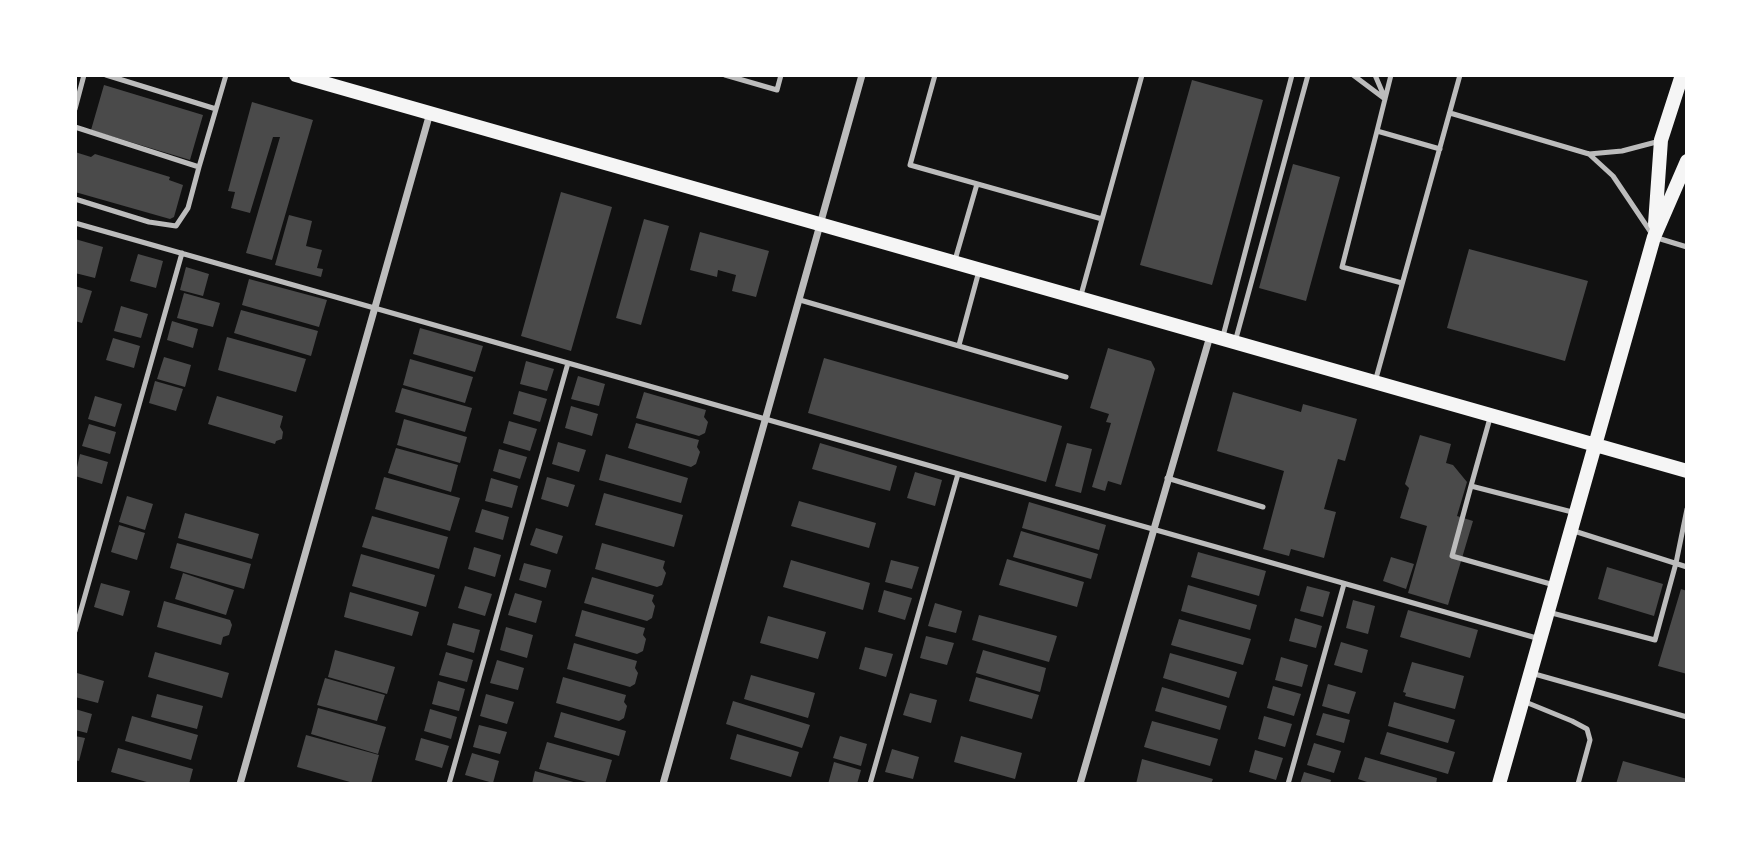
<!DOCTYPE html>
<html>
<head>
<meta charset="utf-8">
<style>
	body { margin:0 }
	#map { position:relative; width:1762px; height:859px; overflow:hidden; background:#111; font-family:"Archivo Narrow",sans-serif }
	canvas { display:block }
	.frame { position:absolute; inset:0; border:77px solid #fff; pointer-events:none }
</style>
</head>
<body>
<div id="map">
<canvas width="1762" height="859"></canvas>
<div class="frame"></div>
</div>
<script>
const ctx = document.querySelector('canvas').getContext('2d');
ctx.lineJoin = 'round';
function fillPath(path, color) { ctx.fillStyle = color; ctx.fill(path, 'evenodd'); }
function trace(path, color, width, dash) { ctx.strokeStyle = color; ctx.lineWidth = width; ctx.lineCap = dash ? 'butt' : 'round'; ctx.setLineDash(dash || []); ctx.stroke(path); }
fillPath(new Path2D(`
	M1192,80L1263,100L1212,285L1140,265Z
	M104,85L203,115L190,160L91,130Z
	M252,102L313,120L272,260L246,253L280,137H273L250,213L231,208L235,192L228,191Z
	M75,152L91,157L95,154L170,177L169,180L183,185L174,217L170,219L75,192Z
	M1293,164L1340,177L1306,301L1259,288Z
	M561,192L612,207L571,351L521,336Z
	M289,215L312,221L306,246L322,250L317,268L323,269L321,277L275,265Z
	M644,219L669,226L641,325L616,318Z
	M700,232L769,251L756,297L732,291L736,275L718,270L717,277L690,270Z
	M75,239L103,247L95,278L75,273Z
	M1469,249L1588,281L1565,361L1447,328Z
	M138,254L163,261L156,288L130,281Z
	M186,267L209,274L203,296L180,290Z
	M249,279L327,300L319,327L242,305Z
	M75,286L92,291L82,323L75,321Z
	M184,293L220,303L213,327L177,318Z
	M121,306L148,314L141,338L114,331Z
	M241,310L318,331L311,356L234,333Z
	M172,321L198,329L193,348L167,340Z
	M420,328L483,346L475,372L413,354Z
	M227,337L306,359L296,392L218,370Z
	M113,338L140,346L134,368L106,360Z
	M1108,348L1151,361L1155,369L1121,485L1108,481L1105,491L1092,487L1111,423L1106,422L1109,414L1090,408Z
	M164,357L191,365L185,387L157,379Z
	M824,358L1062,426L1046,482L808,413Z
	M410,359L473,377L465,403L403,385Z
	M526,361L554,369L547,391L520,384Z
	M578,376L605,384L599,406L571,399Z
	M155,381L183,389L176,411L149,403Z
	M402,388L472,408L465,432L395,412Z
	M519,391L547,399L540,422L513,414Z
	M644,392L706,410L704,417L708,422L705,433L699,436L636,418Z
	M1233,392L1301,412L1303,404L1357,419L1345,461L1338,459L1324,509L1336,512L1324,558L1291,549L1289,556L1263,549L1284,471L1217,451Z
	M95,396L122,404L115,427L88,419Z
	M217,396L283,416L280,427L283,432L282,439L276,441L275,444L208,424Z
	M571,406L598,414L592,436L565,428Z
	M404,419L467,437L460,463L397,445Z
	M509,421L537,429L530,451L503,443Z
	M636,423L699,440L697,447L700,452L696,464L691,467L628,448Z
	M89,424L116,432L110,454L82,446Z
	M1420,435L1451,444L1446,463L1453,465L1467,482L1457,516L1473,521L1448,605L1408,593L1427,526L1400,518L1409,488L1405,484Z
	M558,442L586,450L579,472L552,464Z
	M820,443L897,466L890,491L812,469Z
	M1067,443L1092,449L1081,493L1055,486Z
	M396,448L458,465L451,492L388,473Z
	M499,449L527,457L520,479L493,471Z
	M80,454L108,462L102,484L75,476Z
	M606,454L688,478L681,503L599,480Z
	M915,472L942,480L935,506L907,498Z
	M384,477L460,498L450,531L375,509Z
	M547,477L575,485L568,507L541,499Z
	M491,478L518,486L512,508L485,501Z
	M604,493L683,515L674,547L595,525Z
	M127,496L153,504L145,530L119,522Z
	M799,501L876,523L869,548L791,526Z
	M1029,502L1106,525L1099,550L1022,528Z
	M482,509L509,517L503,540L475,532Z
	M185,513L259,534L252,559L178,538Z
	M372,516L448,537L439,569L362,547Z
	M119,525L145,533L137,560L111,552Z
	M536,528L563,536L557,554L530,545Z
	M1021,531L1098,554L1091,579L1013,557Z
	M177,543L251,564L244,589L170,568Z
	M602,543L665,561L663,568L666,573L662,585L657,587L595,569Z
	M474,547L501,555L495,577L468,569Z
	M1198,552L1266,571L1259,596L1191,577Z
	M361,554L435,575L426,607L352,586Z
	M1391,557L1414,564L1406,589L1383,581Z
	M1007,559L1084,582L1077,607L999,585Z
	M791,560L870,583L863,610L783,587Z
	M891,560L919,567L912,589L885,582Z
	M524,563L551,570L546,588L519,580Z
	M1607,567L1663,584L1654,616L1598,599Z
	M183,573L234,590L226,615L175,599Z
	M592,577L654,595L652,601L655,606L652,618L647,621L584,603Z
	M101,583L130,591L123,616L94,607Z
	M1188,585L1257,605L1250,630L1181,611Z
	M465,586L492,594L485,616L458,608Z
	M1307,586L1330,592L1323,617L1300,611Z
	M1681,589L1687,591V674L1658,666Z
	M884,590L912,598L905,620L878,612Z
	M350,592L419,612L412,636L344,617Z
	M515,593L542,601L536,623L508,615Z
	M1353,600L1375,606L1368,634L1346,628Z
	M164,601L230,620L232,625L229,635L223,637L221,645L157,627Z
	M935,603L962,611L956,633L928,626Z
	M582,610L645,628L643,635L646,639L643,651L637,654L575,636Z
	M1408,610L1478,630L1470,658L1400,637Z
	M979,615L1057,636L1049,662L972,640Z
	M768,616L826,632L818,659L760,643Z
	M1295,618L1322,626L1316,648L1289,641Z
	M1179,619L1251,639L1243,665L1171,645Z
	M453,623L480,630L474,653L447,645Z
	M506,627L533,635L527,658L500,650Z
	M926,636L954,643L947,665L920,658Z
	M1341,642L1368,650L1362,673L1334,665Z
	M574,643L637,661L635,668L638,673L635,684L630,687L567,669Z
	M865,647L893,654L886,677L859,669Z
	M335,650L395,667L387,694L328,677Z
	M983,650L1046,668L1040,692L976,673Z
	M155,652L229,673L222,698L148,677Z
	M446,652L473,660L467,682L439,675Z
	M1170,653L1237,672L1229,698L1163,678Z
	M1281,657L1308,665L1302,687L1275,680Z
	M497,660L524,668L518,690L490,683Z
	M1412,662L1464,676L1455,709L1405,696L1406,693L1403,692Z
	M77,673L104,681L98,703L75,697Z
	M751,675L815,693L808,718L744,699Z
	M563,677L626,695L624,702L627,706L624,718L619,721L556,703Z
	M976,677L1039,695L1032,719L969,701Z
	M325,678L385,695L377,721L317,705Z
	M438,681L465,689L459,711L432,704Z
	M1328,684L1356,692L1349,714L1322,706Z
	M1273,686L1301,694L1294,716L1267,708Z
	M1162,687L1227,706L1220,730L1155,711Z
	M910,693L937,700L931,723L903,715Z
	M157,694L203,706L197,729L151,717Z
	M486,694L514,702L507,724L480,716Z
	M733,701L810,725L802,748L726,724Z
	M1394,702L1455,720L1448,743L1388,726Z
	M318,708L386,727L378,754L311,734Z
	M75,709L92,714L87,733L75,730Z
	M430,709L457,717L451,739L424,731Z
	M561,712L626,731L619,756L554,737Z
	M1323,713L1350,720L1344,743L1316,735Z
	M132,716L198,735L191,760L125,741Z
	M1264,716L1292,724L1285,747L1258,739Z
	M1152,721L1218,739L1210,766L1144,747Z
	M479,725L507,732L500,754L473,747Z
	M1387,732L1455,752L1448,774L1380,754Z
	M737,734L799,752L791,777L730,759Z
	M306,735L379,755L371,784H357L297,767Z
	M75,736L85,738L79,761L75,760Z
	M840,736L867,744L861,766L833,758Z
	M961,736L1022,753L1015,779L954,762Z
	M421,738L449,746L442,768L415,760Z
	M547,742L612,760L605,784H594L539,769Z
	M1314,743L1341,751L1334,773L1307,765Z
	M118,748L193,769L189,784H154L111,772Z
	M892,749L919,757L913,779L885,772Z
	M1255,750L1283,758L1276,780L1249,772Z
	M472,753L499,761L493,783L465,775Z
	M1365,757L1437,778L1436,784H1373L1358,779Z
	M1142,759L1213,779L1211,784H1136Z
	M1623,761L1687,779L1686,784H1616Z
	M834,762L861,770L857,784H828Z
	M535,771L577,783V784H532Z
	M1304,772L1331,780L1330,784H1300Z`), '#4a4a4a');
trace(new Path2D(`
	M106,75L216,109
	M725,75L777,90L781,75
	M935,75L910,165L1102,219
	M1353,75L1385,99
	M1375,75L1384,96
	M75,109L84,75
	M1450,113L1589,154L1622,151L1660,141
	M75,127L199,167L226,75
	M1377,131L1391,75
	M1589,154L1613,176L1654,237L1687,247
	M75,199L149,222L176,226L188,208L199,167
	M75,223L1540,639
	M955,260L977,184
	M1402,283L1342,267L1377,131L1440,149
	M1081,295L1142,75
	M800,300L1066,377
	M1223,336L1292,75
	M1235,342L1308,75
	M959,345L979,271
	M1375,382L1460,75
	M1167,478L1263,507
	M1471,486L1490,418
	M1574,531L1687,567
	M1554,585L1452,556L1471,486L1576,513
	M1548,612L1655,640L1676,563L1687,509
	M75,631L182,253
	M1531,673L1687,717
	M1523,701L1572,721L1587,729L1590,740L1578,784
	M449,784L568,363
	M870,784L958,474
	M1288,784L1344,584`), '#bcbcbc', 5);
trace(new Path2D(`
	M240,784L430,113
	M663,784L862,75
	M1080,784L1210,336`), '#bcbcbc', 7);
trace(new Path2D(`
	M296,75L1687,471
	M1655,224L1661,140L1682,75
	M1499,784L1654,237L1687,161`), '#f5f5f5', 14);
</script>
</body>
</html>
